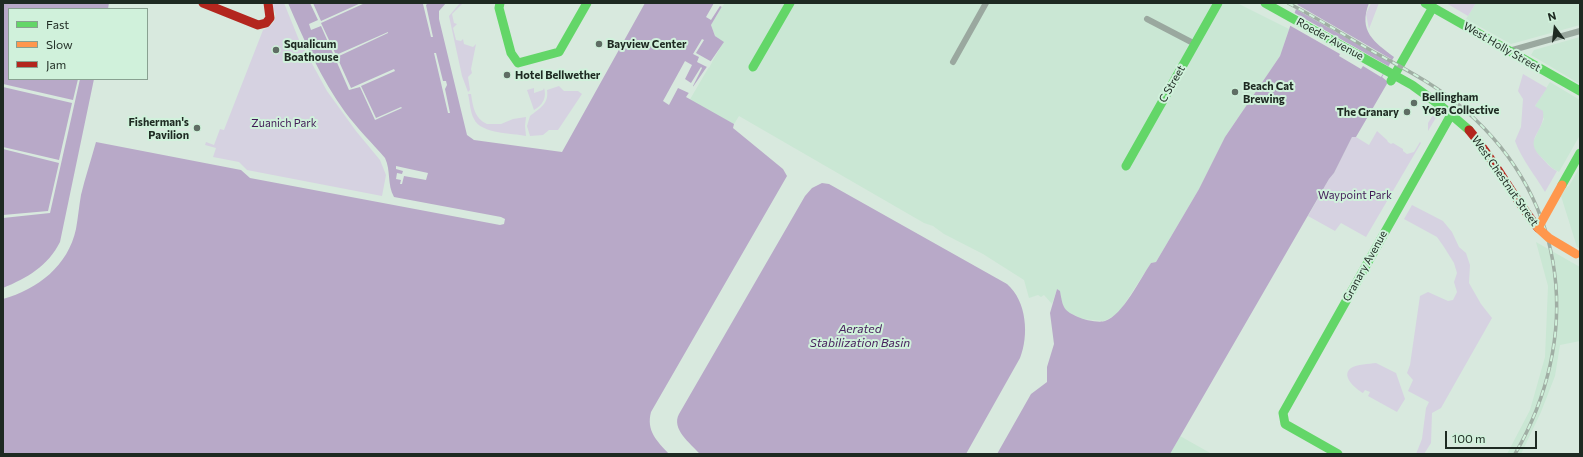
<!DOCTYPE html>
<html>
<head>
<meta charset="utf-8">
<style>
	body { margin:0 }
	#map { position:relative; width:1583px; height:457px; overflow:hidden; background:#d8e9de; font-family:Commissioner,sans-serif }
	canvas { display:block }
	.frame { position:absolute; inset:0; border:4px solid #1e2a22; pointer-events:none }
	.legend { position:absolute; left:8px; top:8px; width:140px; height:72px; box-sizing:border-box; background:#d0f1db; border:1px solid #89a191; margin:0; padding:5px 7px; list-style:none; font-size:12px; color:#1e2a22 }
	.legend li { display:flex; align-items:center; gap:8px; height:20px }
	.legend b { width:20px; border:1px solid #89a191 }
	.north { position:absolute; left:1535px; top:8px; width:40px; height:40px; -webkit-text-stroke:3px #d0f1db; paint-order:stroke; rotate:345deg; font-size:11px; font-weight:700; line-height:16px; text-align:center; color:#1e2a22 }
	.north::after { content:''; display:block; margin:auto; width:14px; height:18px; background:#1e2a22; clip-path:polygon(50% 0,100% 100%,50% 72%,0 100%) }
	.scale { position:absolute; left:1445px; top:431px; width:92px; height:18px; box-sizing:border-box; border:2px solid #1e2a22; border-top:0; padding-left:5px; font-size:12px; line-height:14px; white-space:nowrap; color:#1e2a22; -webkit-text-stroke:3px #d0f1db; paint-order:stroke }
</style>
</head>
<body>
<div id="map">
<canvas width="1583" height="457"></canvas>
<div class="frame"></div>
<ul class="legend">
<li><b style="height:5px;background:#63d668"></b>Fast</li>
<li><b style="height:5px;background:#ff974d"></b>Slow</li>
<li><b style="height:5px;background:#b3261e"></b>Jam</li>
</ul>
<div class="north">N</div>
<div class="scale">100 m</div>
</div>
<script>
const ctx = document.querySelector('canvas').getContext('2d');
ctx.lineJoin = 'round';
function fillPath(path, color) { ctx.fillStyle = color; ctx.fill(path, 'evenodd'); }
function trace(path, color, width, dash) { ctx.strokeStyle = color; ctx.lineWidth = width; ctx.lineCap = dash ? 'butt' : 'round'; ctx.setLineDash(dash || []); ctx.stroke(path); }
function write(font, color, halo, rows, align = 'center') {
  ctx.font = font + ' Commissioner,sans-serif'; ctx.lineWidth = 4; ctx.setLineDash([]); ctx.textBaseline = 'middle'; ctx.strokeStyle = halo; ctx.fillStyle = color; for (const [text, x, y, turn = 0] of rows) {
    ctx.save(); ctx.translate(x, y); ctx.rotate((+turn || 0) * Math.PI / 180); ctx.textAlign = isNaN(turn) ? turn : align; if (halo) ctx.strokeText(text, 0, 0); ctx.fillText(text, 0, 0); ctx.restore();
  }
}
fillPath(new Path2D(`
	M724,3H1237L1289,29L1280,56L1225,137L1199,189L1156,262L1151,263L1118,314L1104,321L1082,319L1066,311L1062,306L1060,292L1057,289L1052,304L1044,295L1041,297L1038,295L1029,298L1024,280L983,254L944,234L933,226L924,223L739,116L734,124L689,101L723,43L715,36L711,25Z
	M1476,3H1580V25L1511,44L1466,19Z
	M1580,37V84L1531,55L1534,50Z
	M1550,82L1580,100V135L1559,172L1552,168L1533,149L1532,144L1544,119L1535,106Z
	M1580,167V249L1577,247L1561,196L1566,188L1569,186Z
	M1536,242L1580,267V341L1560,345L1555,376L1541,412L1521,454H1507L1530,410L1545,357L1548,286Z
	M1180,436L1212,454H1170Z`), '#cae7d4');
fillPath(new Path2D(`
	M274,3H284L299,40L327,91L356,131L380,160L386,175L382,196L247,170L239,162L213,157L216,148L205,145L206,142L214,145L220,129L224,130L263,30C273,26 280,17 272,7Z
	M460,3H463L452,14L454,23L457,24L453,28L456,40L461,41L463,39L464,44L473,47L476,44L471,69L472,73L468,77L470,90L468,92L462,76L449,16Z
	M1371,3H1379L1369,29L1366,14Z
	M1446,3H1476L1468,16Z
	M1523,74L1547,88L1535,106L1543,111C1546,132 1523,138 1540,156C1546,162 1550,168 1557,171L1545,192C1535,175 1522,160 1515,141L1521,127L1523,99L1518,91Z
	M559,86L564,91H578L582,94L558,130H549L543,135L530,136L527,126L530,116C540,108 549,104 547,90Z
	M534,88V93L543,90L544,88C547,97 543,105 534,110L527,90Z
	M468,94H471C473,106 474,118 487,124H501L513,119L526,117L525,126L526,136C512,133 481,134 474,119C470,112 470,102 468,94Z
	M1436,110L1437,116L1428,131V123Z
	M1377,131L1387,140L1388,142L1391,144L1393,143L1403,149V151L1407,154L1414,152L1420,142L1421,143L1366,237L1341,223L1335,231L1308,216L1329,179L1334,173L1352,137H1356L1369,145Z
	M1412,205L1443,221L1452,232L1459,247L1466,253L1470,265L1469,283L1481,304L1492,318L1441,408L1432,413L1431,443L1424,454H1416L1422,439L1426,408L1429,402L1408,391L1413,380L1407,373L1410,365L1420,296L1428,292L1448,301L1453,300L1457,292L1454,282L1457,273L1454,263L1444,247L1437,237L1404,219Z
	M1376,363L1396,373L1405,399L1397,412L1368,396L1370,392L1365,390L1363,393C1356,389 1340,376 1351,368C1357,364 1369,364 1376,363Z`), '#d6d2e1');
fillPath(new Path2D(`
	M3,3H109L108,9H9V79H94L60,242C48,266 27,278 3,288Z
	M288,3H446L439,11V19L467,135L474,140L562,152L645,3H724L711,25L715,36L724,42L686,97L734,124L733,128L783,169L787,176L651,412C646,431 657,441 669,454H3V299C38,289 68,266 76,229C78,218 79,206 81,195C85,178 91,160 96,142L241,170L250,178L500,225L504,224L505,219L501,217L394,197C387,185 391,170 385,158C372,143 357,128 345,112C321,79 304,40 288,3Z
	M1298,3H1369C1358,31 1374,42 1394,57L1382,77L1388,82L1356,137H1352L1334,173L1329,179L1170,454H997L1031,394L1047,382V367L1054,344L1050,313L1057,289L1060,291C1063,308 1063,310 1078,317C1084,320 1099,323 1105,321C1123,315 1140,279 1151,263L1156,262L1199,189L1225,137L1280,56Z
	M822,183L829,184L1007,284C1027,301 1029,336 1020,358L966,454H700C690,443 671,429 679,414L805,196L812,188Z`), '#b8a9c8');
fillPath(new Path2D(`
	M310,3H313L321,21L361,3H365L321,23L336,55L388,32V33L337,57L351,88L394,69L395,71L361,86L376,118L401,107L402,108L375,120L360,87L349,90L321,26L311,30L309,24L318,20Z
	M425,3H428L426,5L433,37H431L423,4Z
	M714,3H725L722,7L720,6L711,20L706,17Z
	M1296,4L1391,59L1389,62L1294,8Z
	M1293,12L1388,66L1381,77L1363,66L1361,69L1339,56L1340,54L1289,25Z
	M702,39L704,40L696,53L712,62L709,68L697,62L699,57L693,54Z
	M434,53H436L443,81H446L447,85L445,89L450,113H448Z
	M685,61L692,65L685,79L691,83L701,67L702,68L693,86L695,88L691,94L678,88L669,105L663,101Z
	M78,79H80L50,213L3,218V215L48,211L59,163L3,149V147L59,160L72,103L3,87V84L73,100Z
	M396,166L428,173L426,180L404,176L402,184H400L401,180L396,179L397,173L402,174L403,171L396,169Z`), '#d8e9de');
trace(new Path2D(`
	M1147,19L1195,44
	M1509,51L1580,31
	M953,62L986,3`), '#9aa89f', 6);
trace(new Path2D(`
	M500,3L499,8L511,53L518,63L559,52L587,3
	M1265,3L1412,85L1441,106L1469,130
	M1425,3L1580,91
	M753,67L790,3
	M1391,81L1433,7
	M1126,166L1218,3
	M1562,185L1580,153
	M1338,454L1285,424L1283,413L1452,113`), '#63d668', 9);
trace(new Path2D(`
	M203,3L258,25L266,23L270,18L268,3
	M1469,130C1495,161 1513,197 1538,228`), '#b3261e', 9);
const rail = new Path2D(`
	M1288,3C1317,18 1344,35 1372,51C1405,69 1438,86 1466,111C1570,202 1582,338 1515,454`);
trace(rail, '#a0aea4', 3.5);
trace(rail, '#d0f1db', 2, [6]);
trace(new Path2D(`
	M1562,185L1538,228L1549,238L1576,254`), '#ff974d', 9);
for (const [x, y, r, color] of [
	[599,44,4,"#5f6d64"],
	[276,50,4,"#5f6d64"],
	[507,75,4,"#5f6d64"],
	[1235,92,4,"#5f6d64"],
	[1414,103,4,"#5f6d64"],
	[1407,112,4,"#5f6d64"],
	[197,128,4,"#5f6d64"]
]) { const dot = new Path2D(); dot.arc(x, y, r, 0, 2 * Math.PI); ctx.fillStyle = color; ctx.fill(dot); trace(dot, '#d0f1db', 1.5); }
write('11px', '#1e2a22', '#d0f1db', [
	["Roeder Avenue",1330,39,29],
	["West Holly Street",1502,47,30],
	["C Street",1172,84,-60],
	["West Chestnut Street",1505,181,55],
	["Granary Avenue",1365,266,-61]
]);
write('bold 11px', '#1e2a22', '#d0f1db', [
	["Squalicum",284,44],
	["Boathouse",284,57],
	["Bayview Center",607,44],
	["Hotel Bellwether",515,75],
	["Beach Cat",1243,86],
	["Brewing",1243,99],
	["Bellingham",1422,97],
	["Yoga Collective",1422,110],
	["The Granary",1399,112,"right"],
	["Fisherman's",189,122,"right"],
	["Pavilion",189,135,"right"]
], 'left');
write('11px', '#401a56', '#d0f1db', [
	["Zuanich Park",284,123],
	["Waypoint Park",1355,195]
]);
write('italic 12px', '#47215d', '#d0f1db', [
	["Aerated",860,329],
	["Stabilization Basin",860,343]
]);
</script>
</body>
</html>
